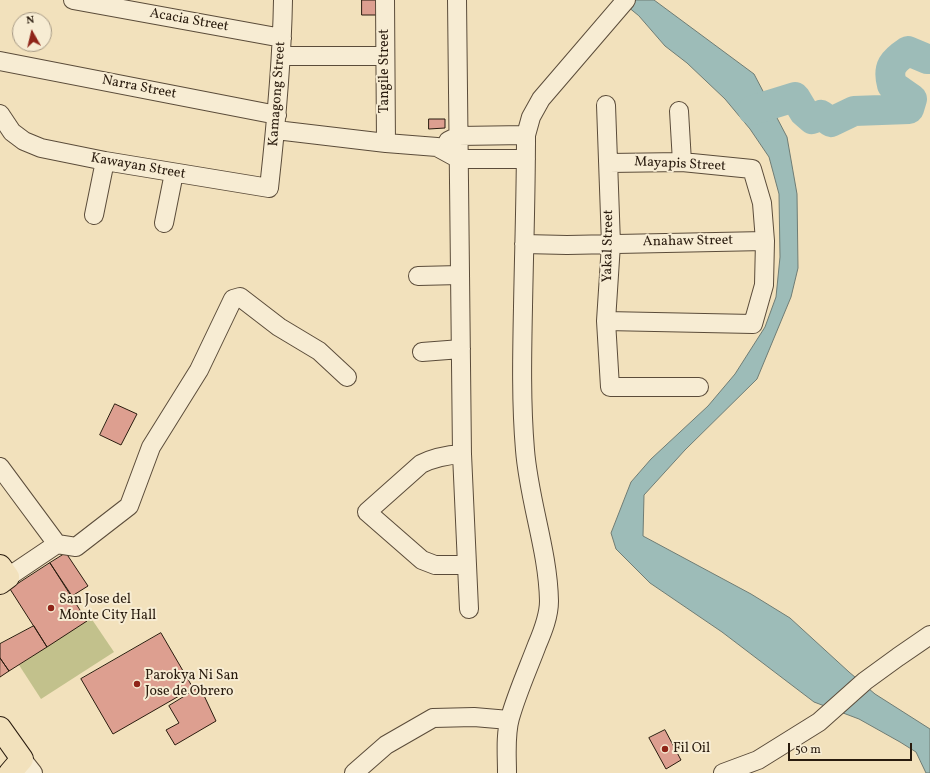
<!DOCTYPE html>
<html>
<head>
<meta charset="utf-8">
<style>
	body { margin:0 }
	#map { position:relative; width:930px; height:773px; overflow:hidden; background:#f2e1bc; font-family:Vollkorn,serif }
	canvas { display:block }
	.north { position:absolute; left:12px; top:12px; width:40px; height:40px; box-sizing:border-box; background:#f7ecd3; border:1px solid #a59884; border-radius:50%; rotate:352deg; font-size:11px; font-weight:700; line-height:16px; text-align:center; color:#291b0e }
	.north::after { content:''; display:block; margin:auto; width:14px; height:18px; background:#8f2418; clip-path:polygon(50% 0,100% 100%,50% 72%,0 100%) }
	.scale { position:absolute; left:788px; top:743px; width:124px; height:18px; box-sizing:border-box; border:2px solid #291b0e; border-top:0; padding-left:5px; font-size:12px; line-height:14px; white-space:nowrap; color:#291b0e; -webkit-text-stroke:3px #f7ecd3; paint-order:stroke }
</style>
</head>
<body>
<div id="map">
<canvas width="930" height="773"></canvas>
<div class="north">N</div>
<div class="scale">50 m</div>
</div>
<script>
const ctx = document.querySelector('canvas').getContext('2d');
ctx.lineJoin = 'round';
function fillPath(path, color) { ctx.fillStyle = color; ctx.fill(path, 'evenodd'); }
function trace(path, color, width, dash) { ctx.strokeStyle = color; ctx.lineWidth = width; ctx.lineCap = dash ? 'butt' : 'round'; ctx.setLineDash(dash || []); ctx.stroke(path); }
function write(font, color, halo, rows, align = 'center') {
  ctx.font = font + ' Vollkorn,serif'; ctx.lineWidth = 4; ctx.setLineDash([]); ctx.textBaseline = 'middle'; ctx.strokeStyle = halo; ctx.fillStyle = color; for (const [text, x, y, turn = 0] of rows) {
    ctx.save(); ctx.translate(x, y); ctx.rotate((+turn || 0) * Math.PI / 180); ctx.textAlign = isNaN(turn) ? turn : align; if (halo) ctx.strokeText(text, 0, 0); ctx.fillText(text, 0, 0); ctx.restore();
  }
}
fillPath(new Path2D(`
	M91,618L114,652L41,699L19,665Z`), '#c2c18c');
const water = new Path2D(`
	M620,0H654L754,74L787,137L797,194L798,268L791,297L757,379L685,450L644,495L643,536L751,594L790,618L849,672L875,694L930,729V773H926L916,752L900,742L859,719L814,702L722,632L650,583L616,549L611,533L631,482L651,459L708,406L735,374L765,327L776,297L780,257L779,194L769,157L750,129L725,99L687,63L665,46L639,16Z`);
fillPath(water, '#9dbcb8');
trace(water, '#6f7c74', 1);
trace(new Path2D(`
	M753,110L795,97L804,112L812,119L821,115L831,122L854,111L909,109L912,99L892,85C887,67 893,61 908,51L927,59H930`), '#9dbcb8', 30);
const building = new Path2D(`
	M362,0H377V15H362Z
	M429,119H445V128L429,129Z
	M115,404L137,414L121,445L100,435Z
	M66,553L88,586L72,596L50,563Z
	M50,563L87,621L47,647L10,589Z
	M34,626L47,647L9,671L0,658V644Z
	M161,633L193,688L113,734L81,679Z
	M0,658L9,671L0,677Z
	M200,687L216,721L175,745L166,730L179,723L169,706Z
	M665,730L681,760L666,769L649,738Z`);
fillPath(building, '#dd9f90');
trace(building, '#291b0e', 1);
const minor = new Path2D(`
	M73,0L282,38
	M385,0L386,143
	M457,0L462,454L469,609
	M282,56H385
	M0,61L277,115
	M606,105L611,244L606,321L610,387H699
	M679,111L682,162
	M0,114L12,132L24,141L41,148L105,161L269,188C276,125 282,63 283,0
	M276,130L386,143L437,147L459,159H526
	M448,141L458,136L526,135
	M94,215L105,161
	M164,223L174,173
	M524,244L567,245L765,241
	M418,276L460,275
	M606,321L753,324L764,285L765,241L762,203L752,169L682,162L609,163
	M422,352L461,349
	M462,454C447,455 435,457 421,464L367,512L422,560L435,565H467
	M0,467L57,544
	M57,544L76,547L129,506L151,447L199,370L233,299L240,297L279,327L319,351L347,377
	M8,577L57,544
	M22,759L33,773
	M354,773L386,745L433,718L474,717L509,720
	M507,773C507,755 505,735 510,718C517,693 528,669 537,645C543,631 549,616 549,601C548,550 529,501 525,450C521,403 522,355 523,307C524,250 526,193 526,135L531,117L541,99L626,0
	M723,773L758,760L819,722L865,681L898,657L930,635`);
const major = new Path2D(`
	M0,566L8,577L0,583
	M0,728L22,759L10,773`);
trace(minor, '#5b4c3a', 20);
trace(major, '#291b0e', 24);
trace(minor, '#f7ecd3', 18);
trace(major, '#f2e1bc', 22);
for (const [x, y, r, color] of [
	[51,608,4,"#8f2418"],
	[137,684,4,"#8f2418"],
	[665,749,4,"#8f2418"]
]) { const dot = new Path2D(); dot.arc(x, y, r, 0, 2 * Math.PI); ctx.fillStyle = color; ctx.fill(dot); trace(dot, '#f7ecd3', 1.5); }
write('14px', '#291b0e', '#f7ecd3', [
	["Acacia Street",189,21,10],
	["Tangile Street",385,71,-90],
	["Narra Street",139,88,11],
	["Kamagong Street",278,94,-86],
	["Mayapis Street",680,165,3],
	["Kawayan Street",138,167,10],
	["Anahaw Street",688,242,-1],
	["Yakal Street",609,246,-89]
]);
write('14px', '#291b0e', '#f7ecd3', [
	["San Jose del",59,600],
	["Monte City Hall",59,616],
	["Parokya Ni San",145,676],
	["Jose de Obrero",145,692],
	["Fil Oil",673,749]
], 'left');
</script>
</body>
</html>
